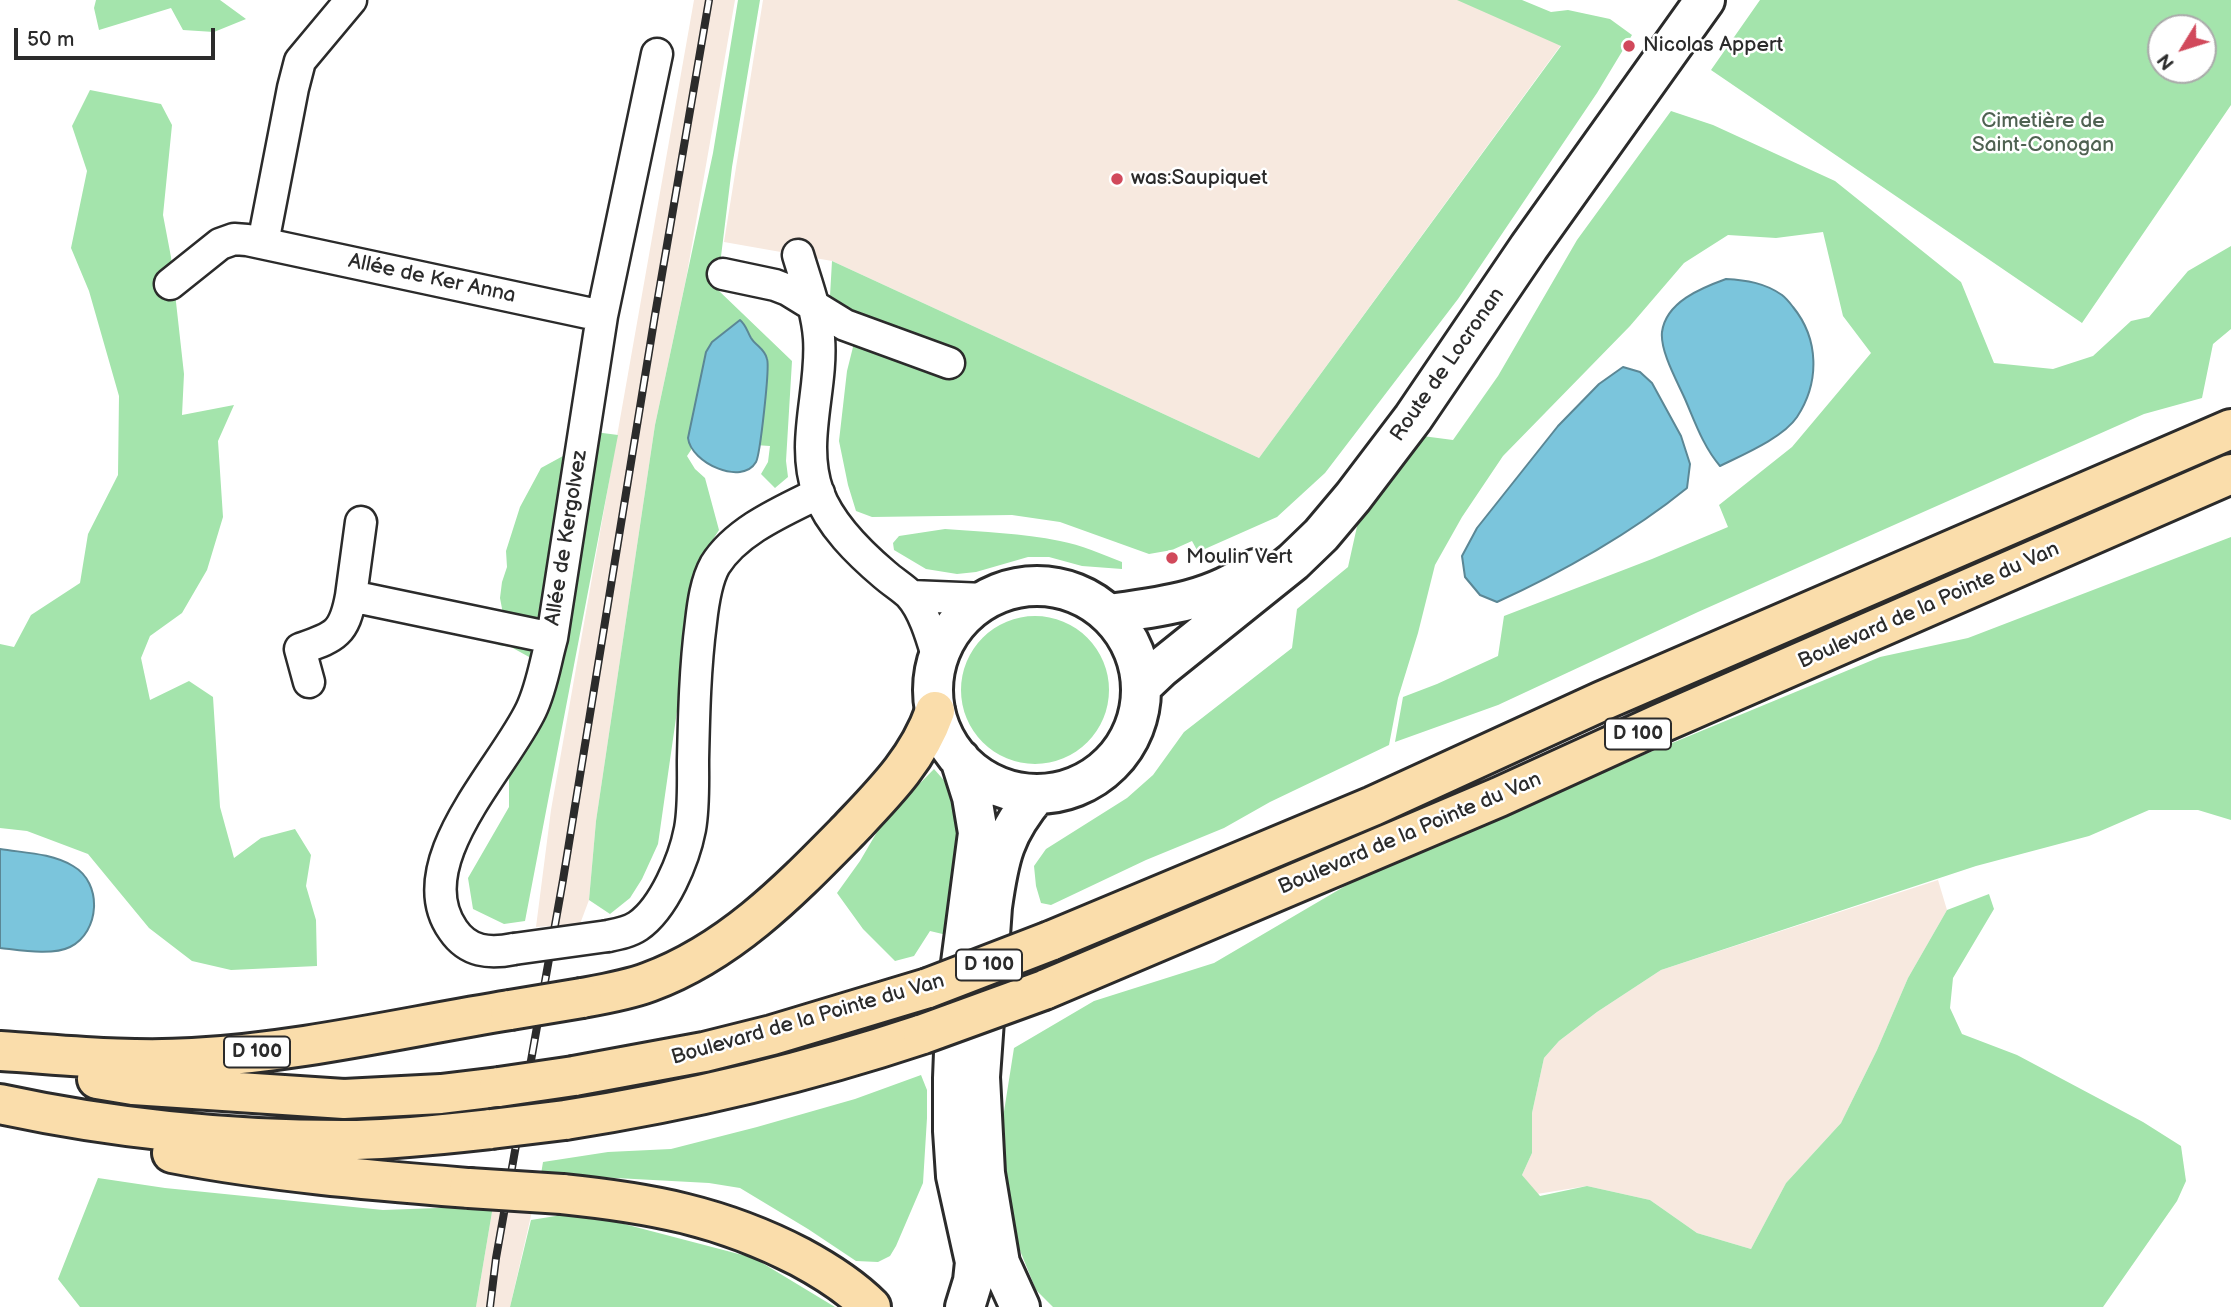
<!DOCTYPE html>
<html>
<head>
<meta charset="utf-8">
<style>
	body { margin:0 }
	#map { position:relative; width:2231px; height:1307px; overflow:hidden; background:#fff; font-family:"Balsamiq Sans",sans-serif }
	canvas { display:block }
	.north { position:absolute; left:2147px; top:14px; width:70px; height:70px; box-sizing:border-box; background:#fff; border:2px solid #aaa; border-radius:50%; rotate:232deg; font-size:19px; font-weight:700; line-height:28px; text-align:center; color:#2b2b2b }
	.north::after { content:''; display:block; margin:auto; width:24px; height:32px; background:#d1495b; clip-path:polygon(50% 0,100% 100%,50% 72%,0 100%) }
	.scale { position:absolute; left:14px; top:28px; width:201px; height:32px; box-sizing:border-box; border:4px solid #2b2b2b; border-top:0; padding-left:9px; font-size:21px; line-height:24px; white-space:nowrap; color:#2b2b2b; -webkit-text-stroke:5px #fff; paint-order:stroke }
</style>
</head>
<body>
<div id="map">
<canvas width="2231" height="1307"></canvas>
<div class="north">N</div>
<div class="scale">50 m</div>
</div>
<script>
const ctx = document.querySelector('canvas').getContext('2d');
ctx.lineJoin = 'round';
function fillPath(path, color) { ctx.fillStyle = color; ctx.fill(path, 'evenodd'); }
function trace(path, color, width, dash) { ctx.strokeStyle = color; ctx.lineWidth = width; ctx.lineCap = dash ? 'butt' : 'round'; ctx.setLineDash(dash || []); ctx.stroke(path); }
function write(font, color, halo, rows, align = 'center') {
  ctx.font = font + ' "Balsamiq Sans",sans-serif'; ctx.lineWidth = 5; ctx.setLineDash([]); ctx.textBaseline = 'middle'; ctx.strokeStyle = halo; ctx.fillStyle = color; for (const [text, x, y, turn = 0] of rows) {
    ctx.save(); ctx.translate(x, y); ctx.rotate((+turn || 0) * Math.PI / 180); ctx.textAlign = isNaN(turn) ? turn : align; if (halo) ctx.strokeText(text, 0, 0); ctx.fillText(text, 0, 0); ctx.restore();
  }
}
fillPath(new Path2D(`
	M694,0H735L686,279L655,425L596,821L589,900L580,924L536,927L551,810Z
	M763,0H1498L1561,45L1259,458L832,261L724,242Z
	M1938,880L1947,910L1908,978L1877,1050L1841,1123L1786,1183L1751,1249L1697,1233L1650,1200L1587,1186L1537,1194L1522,1175L1532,1153V1113L1544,1058L1559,1041L1597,1012L1661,970Z
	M493,1206L533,1207L510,1307H476Z`), '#f7e9df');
fillPath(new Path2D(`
	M96,0H220L246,19L214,32L183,30L171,8L99,30L94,8Z
	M738,0H760L732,167L717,289L792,361L786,461L788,477L775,488L761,474L768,462L770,446L694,441L691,450L687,456L695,469L705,478L719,530L705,552L679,697L658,844L642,879L630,898L610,914L589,900L596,821L655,425L713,153Z
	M1457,0H1522L1551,12L1568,10L1610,19L1632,35L1597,93L1458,299L1325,473L1277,517L1198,552L1192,541L1172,550L1149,554L1060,522L1012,515L872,517L856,511L848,485L839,441L847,371L854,343L852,316L830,296L832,261L1259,458L1561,46Z
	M1760,0H2231V105L2082,323L1711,70ZM2161,28H2203V70H2161Z
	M90,90L161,104L172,125L163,215L171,257L184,374L182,415L234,405L218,441L223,517L207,570L182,613L150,636L141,658L150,700L189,681L213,697L220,807L234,858L261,838L295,829L311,855L306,886L316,920L317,966L231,970L192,961L149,928L88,854L27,831L0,828V644L14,647L31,615L80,583L88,534L118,475L119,396L89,291L71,248L87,171L72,126Z
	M1671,111L1713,125L1835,181L1961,282L1994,363L2053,369L2093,356L2131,321L2149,317L2188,271L2231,246V329L2213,344L2202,398L2144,414L1698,612L1498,705L1395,742L1403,697L1437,684L1498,656L1504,616L1652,559L1728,527L1719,505L1792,447L1871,353L1843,316L1823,232L1776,238L1728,235L1684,263L1630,326L1503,456L1462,517L1435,565L1418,633L1398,698L1389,745L1270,802L1224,828L1146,860L1051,905L1041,903L1036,886L1034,866L1046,849L1127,798L1153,775L1184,732L1292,648L1297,609L1348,567L1360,513L1415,435L1453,440L1498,376L1577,240Z
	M595,432L618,435L525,921L504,924L473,909L468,878L509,807V776L523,750L540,663L511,647L498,645L504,619L500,598L502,582L507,567L506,551L520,507L541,468L563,456L589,471Z
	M945,529C983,532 1022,533 1060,541C1081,545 1102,554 1122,562V569L1082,566L1049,557H1028L976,572L957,574L926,569L894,550L893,543L899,536Z
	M2231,537V820L2198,810H2149L2089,836L1976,866L1661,970L1597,1012L1559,1041L1544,1058L1532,1113V1153L1522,1175L1540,1196L1587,1186L1650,1200L1697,1233L1751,1249L1786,1183L1841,1123L1877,1050L1908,978L1947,910L1989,894L1994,909L1953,978L1950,1008L1962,1034L2017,1055L2143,1122L2181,1146L2186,1181L2177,1201L2103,1307H1053L1036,1290L1008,1221L1000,1137L1014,1048L1094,1001L1214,963L1352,882L1648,753L1880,657L1968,638Z
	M961 690a74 74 0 1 1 148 0a74 74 0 1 1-148 0Z
	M934,769L949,786L962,823L951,936L930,931L914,956L895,961L863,929L837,893L860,861L884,820Z
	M921,1075L927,1090V1118L923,1183L896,1246L890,1256L878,1262L856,1261L808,1229L740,1188L709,1183L541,1174L543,1162L608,1152L671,1149L757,1127L855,1099Z
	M98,1178L165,1188L383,1210L493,1206L476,1307H80L58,1279Z
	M568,1214L605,1219L754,1258L835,1307H510L531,1220Z`), '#a4e4ac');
const water = new Path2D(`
	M1726,279C1746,280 1765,283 1782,295C1786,298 1790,303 1793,307C1819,339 1820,382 1797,417C1783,438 1742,455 1720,466C1703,446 1695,422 1685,399C1677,381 1660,351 1662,332C1666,302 1701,288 1726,279Z
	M740,320C746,325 747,331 751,338C756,346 765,349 767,359C770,367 760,455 756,462C742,486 691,463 688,438L706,352L712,342Z
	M1623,367L1640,372L1652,383L1681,436L1690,464L1687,488C1633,532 1561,573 1497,602L1480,595L1465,577L1462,556L1477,528L1558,426L1599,384Z
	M0,849C25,853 51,853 73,866C103,883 100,932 70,947C52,956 19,950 0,948Z`);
fillPath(water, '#7bc5dc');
trace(water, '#5b8795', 2);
const street = new Path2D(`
	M263,243L293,88L300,61L351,0
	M798,255C806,282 817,310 819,338C823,389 800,442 818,492C830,525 859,553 885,575C893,582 903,588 910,595C924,610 932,639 938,659
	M723,274L775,285L788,290L845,325L949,363
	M170,284L220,244L234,239L247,240L602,316
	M361,522L351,596L552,638
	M911,596L985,599
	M309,682L300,649C334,637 344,635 351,596
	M608,936C618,934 629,932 638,926C664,908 684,860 690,829C694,807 693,783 693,760C694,714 695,668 701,622C703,604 706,581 715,565C737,530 783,511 819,493
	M514,949C489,954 468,952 453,930C406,864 503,769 531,710C542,687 545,663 552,638L602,316L657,54`);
const secondary = new Path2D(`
	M933 690a104 104 0 1 1 208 0a104 104 0 1 1-208 0Z
	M1109,614C1160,607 1213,601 1255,569
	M1142,686L1161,668L1293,562L1321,535L1353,497L1413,418L1529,247L1705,0
	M960,759L972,797L978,833L956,1001L953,1078V1131L956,1176L975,1262L973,1281L965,1307
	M1020,1307L1000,1263L985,1173L980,1077L992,907C999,857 1004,833 1037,794`);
const highway = new Path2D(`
	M1050,941L1373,806L1602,701L2231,429
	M1044,990L1499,797L1659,724L2231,474
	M582,998C604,994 628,990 649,982C730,952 789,891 848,831C883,794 918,760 935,711
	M0,1051C64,1055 128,1062 193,1058C300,1052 405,1027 510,1010
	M574,1076L704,1052L772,1035L928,988
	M97,1079L133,1085L344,1099L441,1094L499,1087
	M0,1104C116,1129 238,1141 357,1140C402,1139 446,1134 491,1129
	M565,1120C687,1101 806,1073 923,1034
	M172,1153C270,1172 370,1180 469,1188
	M562,1194C650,1203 721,1216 800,1257C826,1271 851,1287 871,1307`);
trace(street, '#2b2b2b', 35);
trace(secondary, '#2b2b2b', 44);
trace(highway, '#2b2b2b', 44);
trace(street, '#fff', 30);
trace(secondary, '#fff', 38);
trace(highway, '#faddab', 38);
const rail = new Path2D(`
	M490,1307L496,1258L563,880L655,315L709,0`);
trace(rail, '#2b2b2b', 8);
trace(rail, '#fff', 5, [16]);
const streetBridge = new Path2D(`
	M514,949L608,936`);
const highwayBridge = new Path2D(`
	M928,988L1050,941
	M510,1010L582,998
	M923,1034L1044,990
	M499,1087L574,1076
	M491,1129L565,1120
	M469,1188L562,1194`);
trace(streetBridge, '#2b2b2b', 35, []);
trace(highwayBridge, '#2b2b2b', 44, []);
trace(streetBridge, '#fff', 30);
trace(highwayBridge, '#faddab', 38);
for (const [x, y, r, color] of [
	[1629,46,7,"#d1495b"],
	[1117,179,7,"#d1495b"],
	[1172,558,7,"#d1495b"]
]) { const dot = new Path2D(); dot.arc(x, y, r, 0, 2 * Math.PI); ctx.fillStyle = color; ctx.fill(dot); trace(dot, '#fff', 2.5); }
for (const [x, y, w] of [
	[1638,734,66],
	[989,965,66],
	[257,1052,66]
]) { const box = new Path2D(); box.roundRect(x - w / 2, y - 15.5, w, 31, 5); ctx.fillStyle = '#fff'; ctx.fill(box); trace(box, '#2b2b2b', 2); }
write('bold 19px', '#2b2b2b', null, [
	["D 100",1638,734],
	["D 100",989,965],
	["D 100",257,1052]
]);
write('21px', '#2b2b2b', '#fff', [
	["Nicolas Appert",1643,46],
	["was:Saupiquet",1131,179],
	["Moulin Vert",1186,558]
], 'left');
write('21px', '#4f6252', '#fff', [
	["Cimetière de",2043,122],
	["Saint-Conogan",2043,146]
]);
write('21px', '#2b2b2b', '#fff', [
	["Allée de Ker Anna",432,279,12],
	["Route de Locronan",1448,365,-55],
	["Allée de Kergolvez",567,538,-81],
	["Boulevard de la Pointe du Van",1929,606,-24],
	["Boulevard de la Pointe du Van",1410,834,-23],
	["Boulevard de la Pointe du Van",808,1020,-16]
]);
</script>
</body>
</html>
